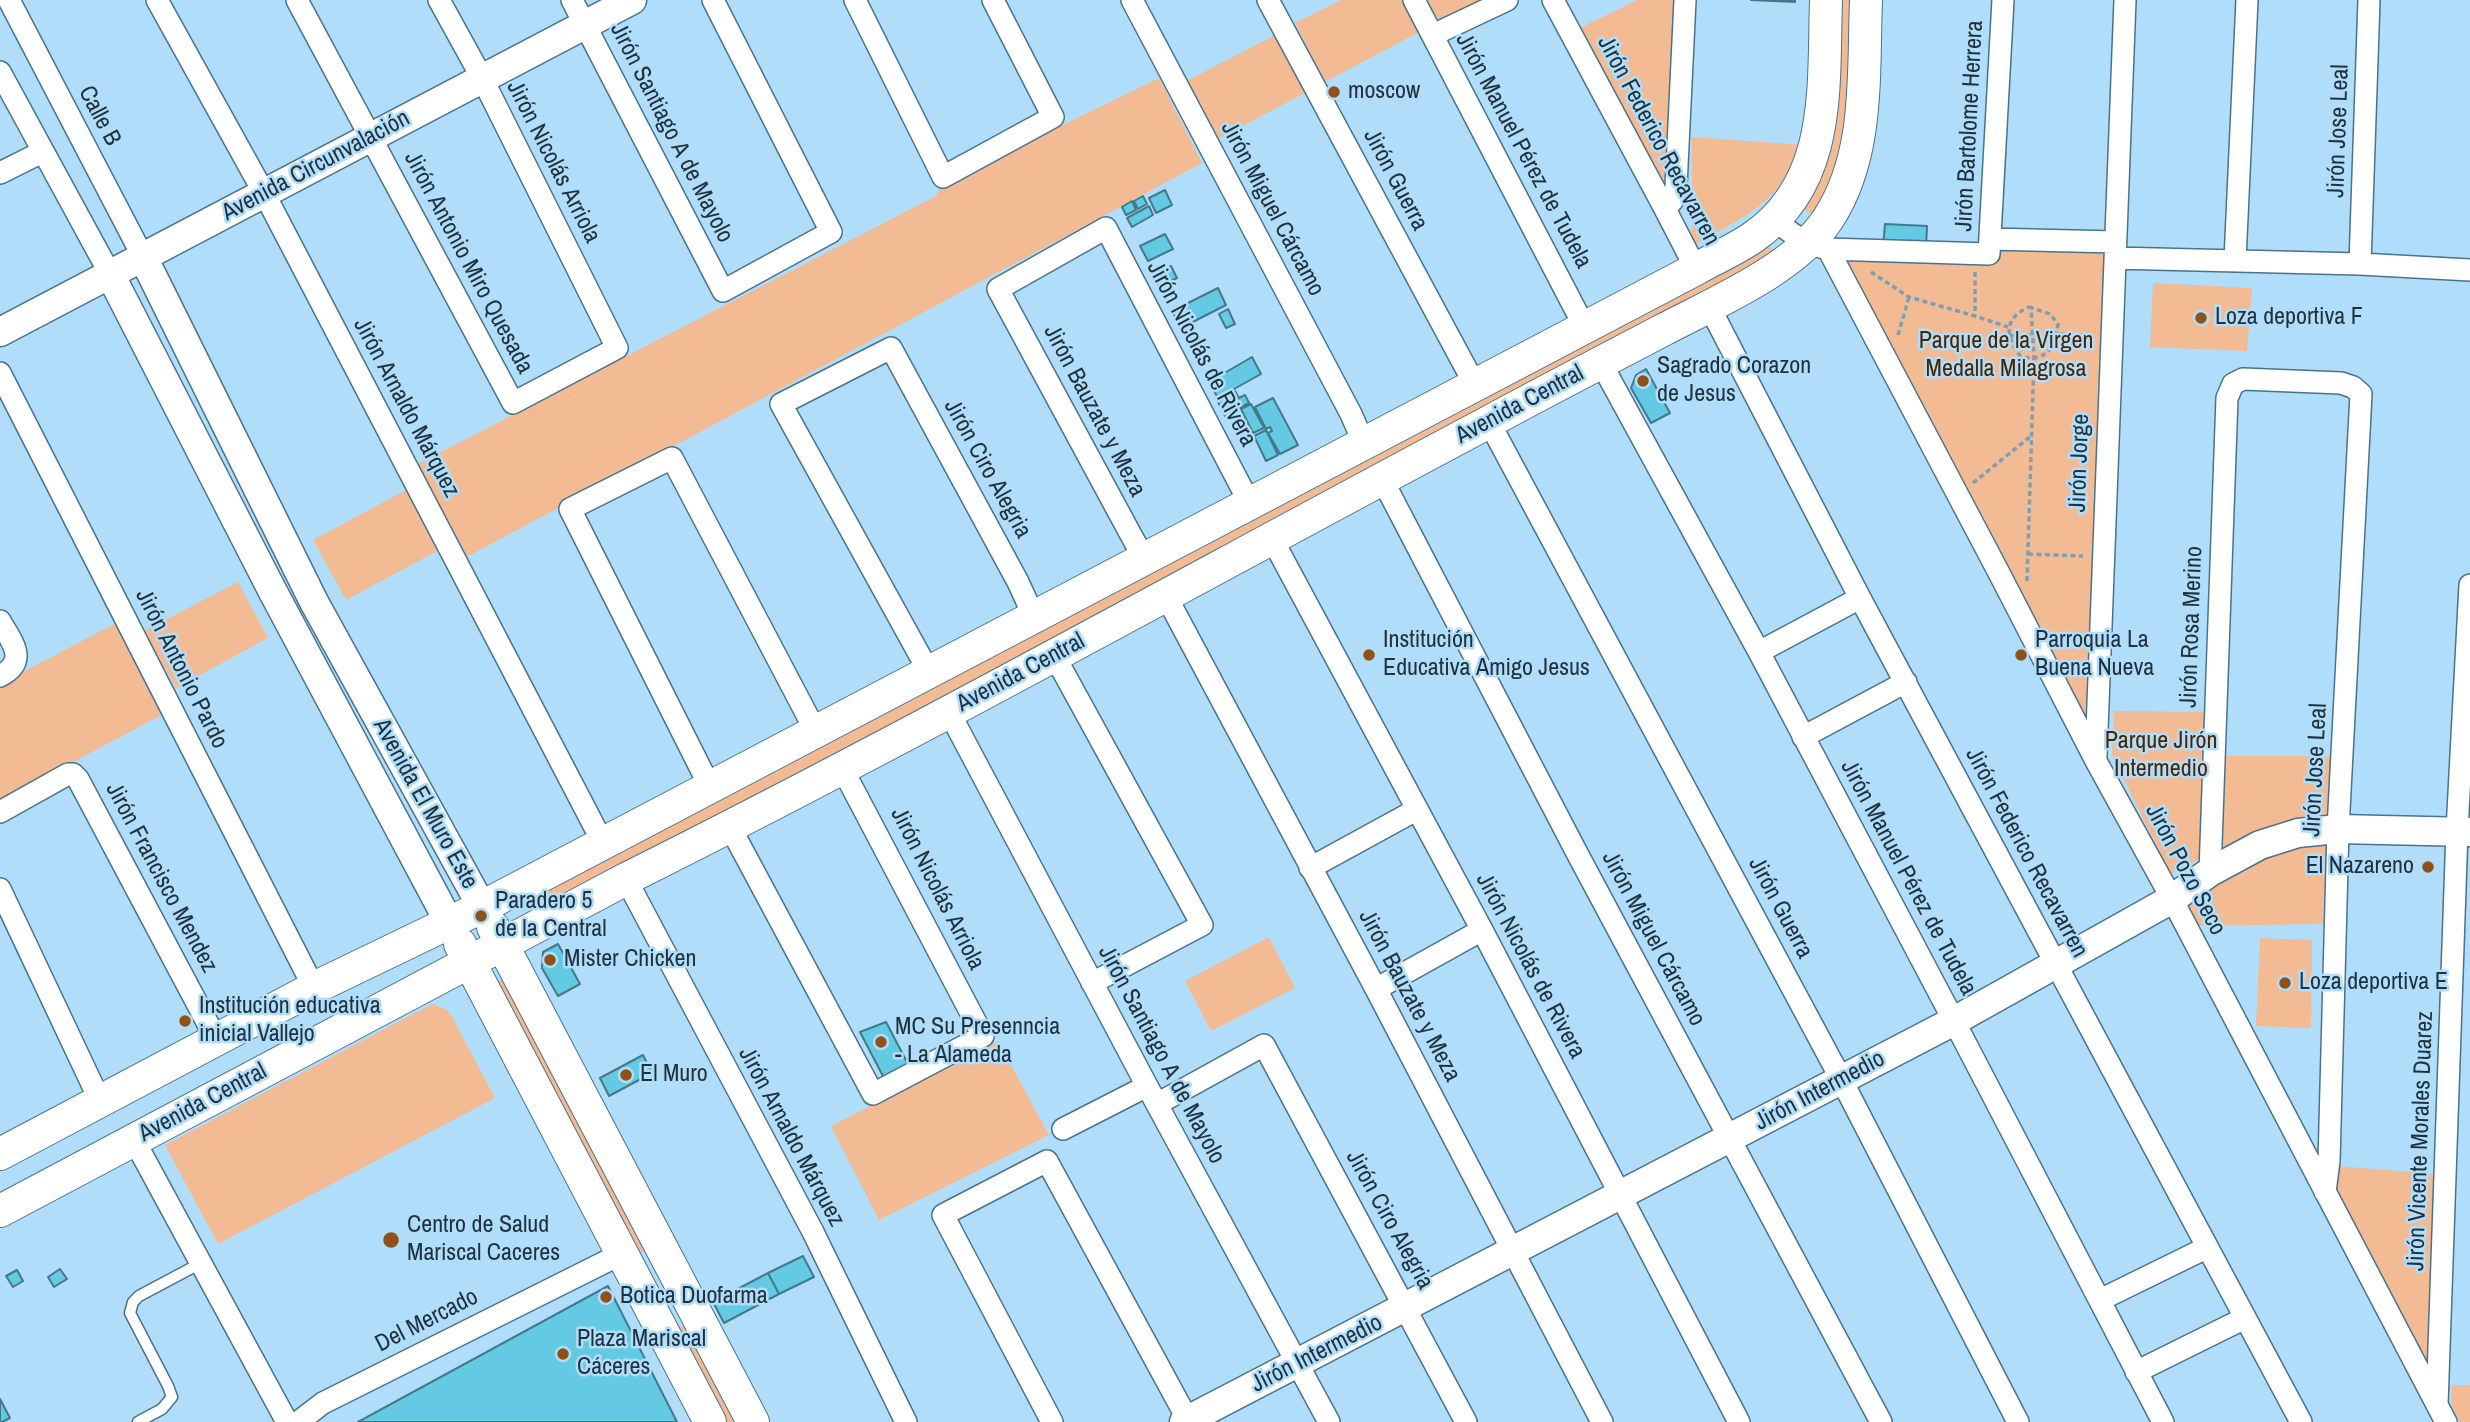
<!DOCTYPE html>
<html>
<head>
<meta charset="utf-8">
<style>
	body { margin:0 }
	canvas { display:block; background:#b0ddfa }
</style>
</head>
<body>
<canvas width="2470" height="1422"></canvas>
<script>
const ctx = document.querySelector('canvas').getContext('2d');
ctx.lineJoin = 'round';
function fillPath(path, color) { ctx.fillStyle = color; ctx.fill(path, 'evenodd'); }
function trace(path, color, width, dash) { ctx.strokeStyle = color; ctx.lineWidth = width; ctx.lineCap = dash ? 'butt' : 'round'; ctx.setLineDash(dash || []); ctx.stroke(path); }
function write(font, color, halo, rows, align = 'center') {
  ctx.font = font + ' "Archivo Narrow",sans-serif'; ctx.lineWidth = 5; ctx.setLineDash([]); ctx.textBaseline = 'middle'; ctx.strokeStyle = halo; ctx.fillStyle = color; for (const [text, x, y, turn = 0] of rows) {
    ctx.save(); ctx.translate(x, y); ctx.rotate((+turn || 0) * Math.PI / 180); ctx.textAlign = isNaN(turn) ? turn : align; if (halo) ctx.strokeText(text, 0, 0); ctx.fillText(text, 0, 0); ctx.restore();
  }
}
fillPath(new Path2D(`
	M1341,0H1404L1421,31L1325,82L1295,23Z
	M1422,0H1485L1436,25Z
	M1637,0H1675L1667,180H1660L1580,28Z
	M1836,0H1859L1854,129L1819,218L1798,206Z
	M1275,35L1305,93L1212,142L1181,84Z
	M1159,78L1202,163L463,559L414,466L936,196L942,184Z
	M1692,137L1804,145C1798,157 1793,169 1785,179C1764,209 1729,226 1697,243L1692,240Z
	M1766,242L1774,251L1770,260L537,913L530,899Z
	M1994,245L2110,250L2089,742L1964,489L1844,255Z
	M2153,283L2252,288L2247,351L2150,347Z
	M406,490L439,550L346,600L313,540Z
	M238,582L268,638L176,688L144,631Z
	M118,622L167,712L0,801V684Z
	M2114,711L2208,712L2200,859L2170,874L2112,755Z
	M2221,756H2336L2331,819L2214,862Z
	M2327,842L2323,924L2186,926L2181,903L2232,869L2305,843Z
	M1269,937L1295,988L1211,1031L1185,981Z
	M2260,938L2312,940L2311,1028L2256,1026Z
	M509,975L651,1247L636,1255L494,984Z
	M432,1004L444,1008L450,1013L495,1098L218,1244L165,1145Z
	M998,1041L1049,1135L879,1220L831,1126Z
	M2337,1166L2435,1174L2429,1367L2333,1196Z
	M690,1322L742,1422H726L677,1328Z
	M2452,1385H2470V1422H2460L2451,1405Z`), '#f2bb94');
const building = new Path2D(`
	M1751,0H1795V2Z
	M1165,190L1172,205L1156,213L1149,198Z
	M1143,196L1147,204L1138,209L1134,201Z
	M1132,201L1136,210L1126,215L1122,207Z
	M1149,206L1153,215L1132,227L1127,218Z
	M1885,224L1927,226L1926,248L1883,246Z
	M1165,234L1173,249L1148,261L1140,246Z
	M1171,266L1177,278L1159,287L1153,275Z
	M1218,288L1226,305L1181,328L1172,311Z
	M1228,309L1235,324L1226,328L1219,314Z
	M1252,357L1261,374L1218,398L1209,382Z
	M1646,369L1670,413L1651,423L1631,388L1636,375Z
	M1235,391L1239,398L1245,395L1249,403L1225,416L1217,400Z
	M1273,398L1298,445L1280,454L1268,433L1272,431L1270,427L1266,429L1255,407Z
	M1251,404L1264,428L1253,433L1241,409Z
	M1266,430L1278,455L1266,461L1254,436Z
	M558,944L580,984L558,996L542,968L543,952Z
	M886,1022L910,1068L885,1080L860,1032Z
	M643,1055L652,1073L609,1096L600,1078Z
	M803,1256L814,1277L779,1294L768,1273Z
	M60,1269L67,1279L54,1287L48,1277Z
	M17,1270L23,1281L13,1287L6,1276Z
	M768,1273L779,1294L724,1323L713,1302Z
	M608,1286L677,1422H358Z
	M0,1399L10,1418L2,1422H0Z`);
fillPath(building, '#64cae4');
trace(building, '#437988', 2);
const service = new Path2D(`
	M138,1422L162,1409L172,1397L168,1386L130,1313L133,1302L139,1296L201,1263`);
const minor = new Path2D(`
	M9,0L143,257
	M157,0L264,193L603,843
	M297,0L513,403L617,348L482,78L439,0
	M572,0L723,291L831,232L713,0
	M855,0L943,177L1053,117L993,0
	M1132,0L1351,414L1364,444
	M1268,0L1475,385
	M1414,0L1585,328
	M1553,0L1665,209L1696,269
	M1433,35L1507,0
	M0,72L110,274
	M0,173L42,152
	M1665,209L1673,200L1676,187L1685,0
	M1773,220L1806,243L1828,249L1998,571L2096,761L2172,899L2446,1422
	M1990,239L2115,242
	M1828,249L1989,254L2003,0
	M2115,258L2360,264L2470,270
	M2235,260L2247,0
	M2360,264L2369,0
	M1709,306L1860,598L2301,1422
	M1601,363L1759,652L1954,1021L2163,1422
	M0,373L314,988
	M1489,422L1841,1079L2018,1422
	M1382,479L1577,853L1881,1422
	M1271,537L1482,930L1739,1422
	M1144,559L998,289L1106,228L1250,504
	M1166,596L1376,989L1602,1422
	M0,621C12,642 29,661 0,676
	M1759,652L1860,598
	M1054,655L1202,925L1092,983
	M929,672L781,404L891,348L1018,582L1034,617
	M949,712L1147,1086L1329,1422
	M1803,737L1906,682
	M2096,756L2125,0
	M710,787L570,509L672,458L816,732
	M0,812L68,774H73L78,779L216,1039
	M730,827L873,1094L983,1036L842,768
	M1310,868L1416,810
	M2210,872L2227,398L2233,384L2243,379L2341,383L2353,387L2361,394L2338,829L2329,1161L2325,1192
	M626,879L813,1232L906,1422
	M0,889L100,1101
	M1376,989L1482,930
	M1157,1104L1264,1045L1466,1422
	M1063,1129L1147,1086
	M134,1140L287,1422
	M2100,1300L2206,1248
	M2136,1372L2245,1318
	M2437,1405L2457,831L2470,585
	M298,1422L323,1403L621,1254
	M1052,1422L943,1215L1047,1161L1189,1422`);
const tertiary = new Path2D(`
	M143,257L314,602L482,907
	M110,274L272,590L450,924
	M0,332L632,0
	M1184,1422L1954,1021L2172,899L2210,872L2260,845L2298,833L2338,829L2470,832`);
const secondary = new Path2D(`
	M493,927L753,1422
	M460,944L710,1422
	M0,1154L314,988L482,907L1696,269C1714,259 1734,250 1752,238C1833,183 1823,86 1826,0
	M0,1211L626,879C916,734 1199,576 1485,424C1544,392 1604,361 1663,330C1716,302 1795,269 1828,219C1870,155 1863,73 1866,0`);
trace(service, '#49738d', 13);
trace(minor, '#49738d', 24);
trace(tertiary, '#49738d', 31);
trace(secondary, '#49738d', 34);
trace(new Path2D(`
	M1871,272L1909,297L1975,316L2008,327
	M1975,272V316
	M2029,307L2050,314L2058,324C2055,349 2047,361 2021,357C2005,336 2003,319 2029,307Z
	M1898,335L1909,297
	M2009,336L2056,334L2091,335
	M1973,483L2031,436
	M2028,554L2083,556
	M2027,581L2034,359L2031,307`), '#7c9fb6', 3.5, [5, 3.5]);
trace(service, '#fff', 10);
trace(minor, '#fff', 21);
trace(tertiary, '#fff', 28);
trace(secondary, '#fff', 32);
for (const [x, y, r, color] of [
	[1334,92,7,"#905119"],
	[2201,318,7,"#905119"],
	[1643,381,7,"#905119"],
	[1369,655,7,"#905119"],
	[2021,655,7,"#905119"],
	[2428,867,7,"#905119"],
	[481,916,7,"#905119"],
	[550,960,7,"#905119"],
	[2285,983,7,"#905119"],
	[185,1021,7,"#905119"],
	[881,1042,7,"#905119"],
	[626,1075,7,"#905119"],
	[391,1240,9,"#905119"],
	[606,1297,7,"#905119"],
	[563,1354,7,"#905119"]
]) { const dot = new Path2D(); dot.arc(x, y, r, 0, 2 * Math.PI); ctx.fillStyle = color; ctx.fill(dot); trace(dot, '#b0ddfa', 2.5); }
write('24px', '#1f313c', '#b0ddfa', [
	["moscow",1348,92],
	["Loza deportiva F",2215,318],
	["Sagrado Corazon",1657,367],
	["de Jesus",1657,395],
	["Institución",1383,641],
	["Educativa Amigo Jesus",1383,669],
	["Parroquia La",2035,641],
	["Buena Nueva",2035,669],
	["El Nazareno",2414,867,"right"],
	["Paradero 5",495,902],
	["de la Central",495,930],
	["Mister Chicken",564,960],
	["Loza deportiva E",2299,983],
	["Institución educativa",199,1007],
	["inicial Vallejo",199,1035],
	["MC Su Presenncia",895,1028],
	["- La Alameda",895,1056],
	["El Muro",640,1075],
	["Centro de Salud",407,1226],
	["Mariscal Caceres",407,1254],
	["Botica Duofarma",620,1297],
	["Plaza Mariscal",577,1340],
	["Cáceres",577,1368]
], 'left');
write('24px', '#1f313c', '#b0ddfa', [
	["Calle B",99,116,62],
	["Jirón Bartolome Herrera",1970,126,-87],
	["Jirón Jose Leal",2339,131,-88],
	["Jirón Santiago A de Mayolo",671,133,63],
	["Jirón Federico Recavarren",1658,141,62],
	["Jirón Manuel Pérez de Tudela",1523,151,62],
	["Jirón Nicolás Arriola",553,162,63],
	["Avenida Circunvalación",316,166,-28],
	["Jirón Guerra",1395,180,62],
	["Jirón Miguel Cárcamo",1272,209,62],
	["Jirón Antonio Miro Quesada",468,263,62],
	["Jirón Nicolás de Rivera",1201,354,62],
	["Avenida Central",1520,405,-28],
	["Jirón Arnaldo Márquez",406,408,62],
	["Jirón Bauzate y Meza",1094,411,62],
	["Jirón Jorge",2080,463,-88],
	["Jirón Ciro Alegria",987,469,61],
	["Jirón Rosa Merino",2192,627,-88],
	["Jirón Antonio Pardo",181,669,63],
	["Avenida Central",1021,673,-28],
	["Jirón Jose Leal",2316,770,-87],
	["Avenida El Muro Este",425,804,61],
	["Jirón Federico Recavarren",2026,853,62],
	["Jirón Pozo Seco",2185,870,62],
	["Jirón Francisco Mendez",161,878,62],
	["Jirón Manuel Pérez de Tudela",1908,878,62],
	["Jirón Nicolás Arriola",937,889,63],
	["Jirón Guerra",1780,908,62],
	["Jirón Miguel Cárcamo",1653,939,62],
	["Jirón Nicolás de Rivera",1530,966,62],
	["Jirón Bauzate y Meza",1409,996,62],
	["Jirón Santiago A de Mayolo",1161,1055,62],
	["Jirón Intermedio",1820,1091,-28],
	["Avenida Central",203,1103,-28],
	["Jirón Arnaldo Márquez",791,1137,62],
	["Jirón Vicente Morales Duarez",2421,1141,-88],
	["Jirón Ciro Alegria",1389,1220,61],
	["Del Mercado",427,1321,-27],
	["Jirón Intermedio",1317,1354,-27]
]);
write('24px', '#4d2400', '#b0ddfa', [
	["Parque de la Virgen",2006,342],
	["Medalla Milagrosa",2006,370],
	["Parque Jirón",2161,742],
	["Intermedio",2161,770]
]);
</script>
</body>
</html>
